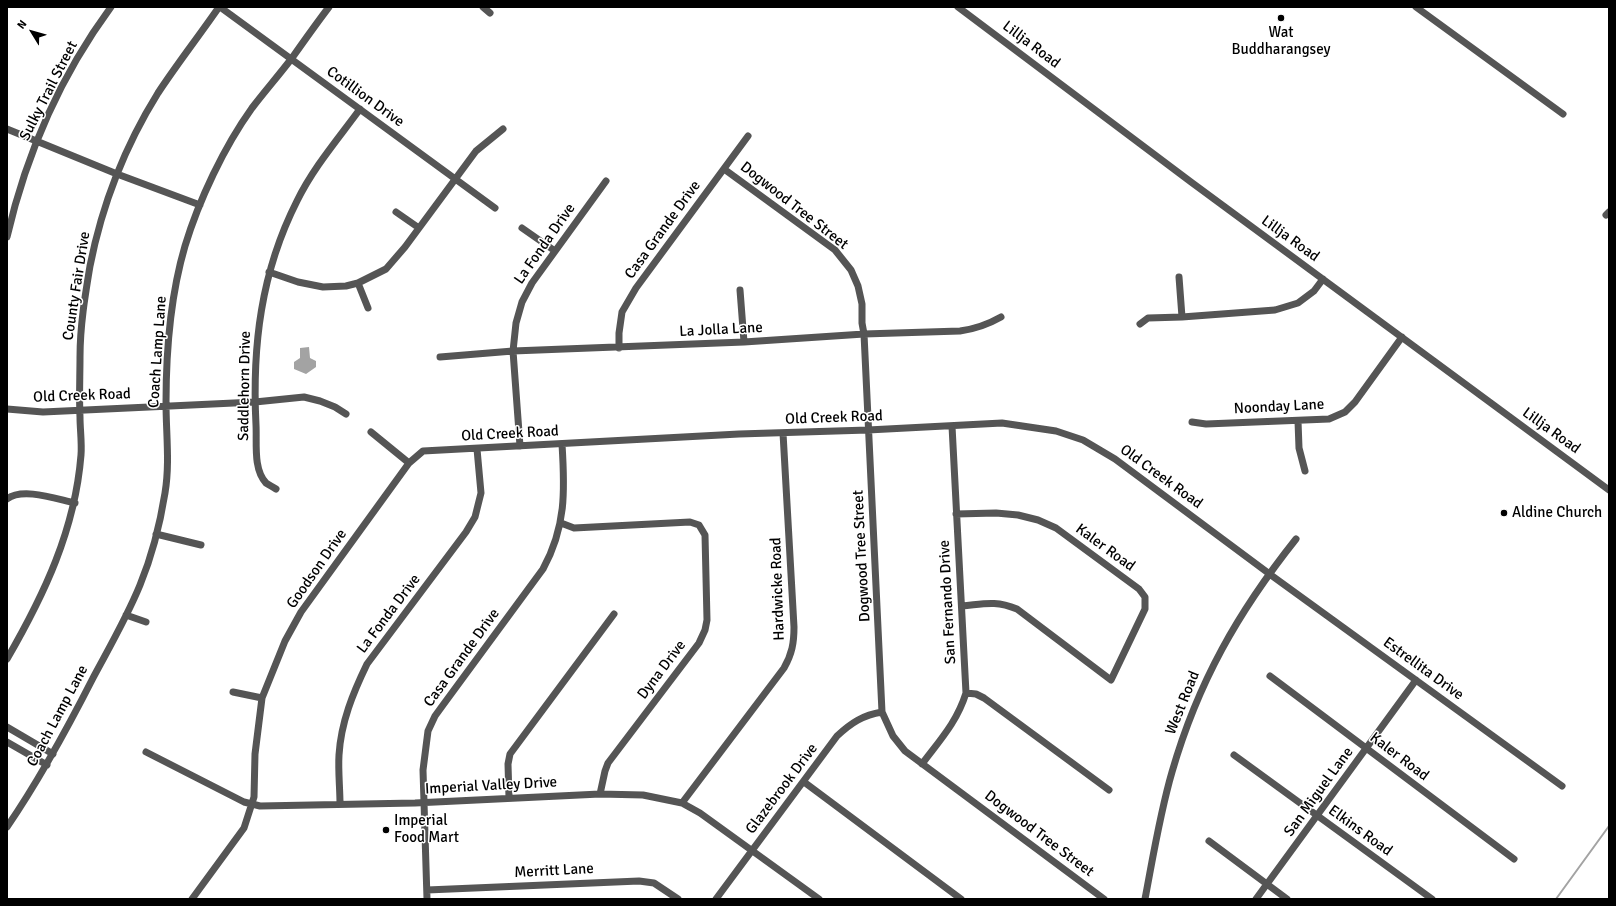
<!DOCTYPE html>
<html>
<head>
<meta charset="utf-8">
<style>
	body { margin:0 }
	#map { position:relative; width:1616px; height:906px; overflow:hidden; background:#fff; font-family:Signika,sans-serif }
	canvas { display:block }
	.frame { position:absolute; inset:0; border:8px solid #000; pointer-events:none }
	.north { position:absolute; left:12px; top:12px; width:40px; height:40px; -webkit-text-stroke:3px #fff; paint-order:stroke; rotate:307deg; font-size:11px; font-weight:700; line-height:16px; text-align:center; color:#000 }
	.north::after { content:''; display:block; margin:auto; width:14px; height:18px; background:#000; clip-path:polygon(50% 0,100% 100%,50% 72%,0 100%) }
</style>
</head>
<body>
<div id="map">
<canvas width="1616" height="906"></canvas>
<div class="frame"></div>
<div class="north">N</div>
</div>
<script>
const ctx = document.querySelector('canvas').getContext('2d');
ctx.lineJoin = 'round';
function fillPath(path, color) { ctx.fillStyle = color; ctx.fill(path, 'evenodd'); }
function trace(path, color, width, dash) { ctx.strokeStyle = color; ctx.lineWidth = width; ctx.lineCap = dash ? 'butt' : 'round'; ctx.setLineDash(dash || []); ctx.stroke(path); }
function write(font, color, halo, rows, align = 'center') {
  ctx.font = font + ' Signika,sans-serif'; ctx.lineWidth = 3; ctx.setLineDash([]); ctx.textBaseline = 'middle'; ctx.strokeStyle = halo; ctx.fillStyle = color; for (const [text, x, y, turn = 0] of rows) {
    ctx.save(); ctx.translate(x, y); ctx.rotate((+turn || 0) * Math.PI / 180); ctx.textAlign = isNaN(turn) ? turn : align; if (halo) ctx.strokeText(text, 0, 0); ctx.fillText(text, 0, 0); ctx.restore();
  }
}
fillPath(new Path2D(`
	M309,347L310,358L316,361V367L306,374L294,369V362L300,358V348Z`), '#a3a3a3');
trace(new Path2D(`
	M1556,899L1609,826`), '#a3a3a3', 2);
trace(new Path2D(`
	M220,7L495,208
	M483,7L490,13
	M958,7L1191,182L1609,490
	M1416,7L1563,114
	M7,129L117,174L200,205
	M724,169L835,250L851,270L858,286L862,304V323L864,334L882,712L893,736L905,751L1104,899
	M396,212L419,228
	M1606,215L1609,212
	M522,228L555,251
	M7,237C26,155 61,75 111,7
	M269,272L298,282L323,287L346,286L358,283L386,269L405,247L476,151L503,129
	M1179,277L1182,317
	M358,283L368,308
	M740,290L744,342
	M1140,324L1148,318L1182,317L1275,310L1298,303L1314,291L1323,279
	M619,348V333L622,312L636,288L748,136
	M440,357L513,351L744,342L864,334L960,331C975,329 987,325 1001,317
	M7,409L43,412L255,402L304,397L320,401L335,407L346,414
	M1298,421L1299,448L1305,471
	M1192,422L1206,424L1329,419L1345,412L1355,402L1402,337
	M371,432L409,463
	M520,446L513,351L516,323L522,302L532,283L606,181
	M276,489C273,487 269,485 266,483C253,469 257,443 256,425C252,346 261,272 297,201C313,168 338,139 360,109
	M7,499C23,487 56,499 75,503
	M956,514L996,513L1018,515L1038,520L1056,528L1139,589L1145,597V609L1111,680L1017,609C995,600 984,604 962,606
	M561,523L574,528L690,522L699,525L705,535L707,620L705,630L699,643L608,763L605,771L600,794
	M156,534L201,545
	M126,615L146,622
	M7,659C44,595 75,530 81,455C82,443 80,429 80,417C79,397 80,377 80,357C80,326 85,296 90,266C102,205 125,146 158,93C177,64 199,36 219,7
	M1270,676L1514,859
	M233,692L262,698
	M966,693L976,694L984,698L1109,790
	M7,727L53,754
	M7,742L47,765
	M146,752L244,802L260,806L415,803L600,794L643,795L682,803L700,813L819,899
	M1234,755L1432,899
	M922,764C940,740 957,722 966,693L952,426
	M804,782L961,899
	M509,798L508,764L510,754L614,614
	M682,803L784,668C792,654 794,643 794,627L783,433
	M340,804C340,788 338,771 339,755C341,722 353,693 367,664L466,532L475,517L481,493L477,449
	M7,827C40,779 67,729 93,678C109,648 127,617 140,585C152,556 160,524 165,493C170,463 166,433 166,403C166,350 170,297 185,246C199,200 224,147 252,108C265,91 279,75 292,58C304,41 316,24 329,7
	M1209,841L1287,899
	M427,890L639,881L654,883L678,899
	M192,899L244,828L254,797L255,754L262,698L285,641L301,612L409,463L423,451L739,434L868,430L1002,423L1056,431L1083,440L1115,459L1275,578L1562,786
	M427,899L423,770L428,731L435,716L443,705L543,569C566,527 565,491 562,444
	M716,899L837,736C851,723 863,715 882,712
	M1145,899C1153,857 1160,813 1172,772C1198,682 1238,612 1296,539
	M1256,899L1416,680`), '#555', 7);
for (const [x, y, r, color] of [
	[1281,18,4,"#000"],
	[1504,513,4,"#000"],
	[386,830,4,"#000"]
]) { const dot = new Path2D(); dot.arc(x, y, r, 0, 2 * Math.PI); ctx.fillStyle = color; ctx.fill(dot); trace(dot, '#fff', 1.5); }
write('15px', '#000', '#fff', [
	["Wat",1281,33,"center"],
	["Buddharangsey",1281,50,"center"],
	["Aldine Church",1512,513],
	["Imperial",394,821],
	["Food Mart",394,838]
], 'left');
write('15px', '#000', '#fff', [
	["Lillja Road",1031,45,37],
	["Sulky Trail Street",49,91,-63],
	["Cotillion Drive",365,97,36],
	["Dogwood Tree Street",794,206,38],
	["Casa Grande Drive",663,230,-54],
	["Lillja Road",1290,239,36],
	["La Fonda Drive",545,244,-55],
	["County Fair Drive",77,286,-81],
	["La Jolla Lane",721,330,-3],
	["Coach Lamp Lane",158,352,-86],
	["Saddlehorn Drive",245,386,-89],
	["Old Creek Road",82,396,-2],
	["Noonday Lane",1279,407,-3],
	["Old Creek Road",834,418,-2],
	["Lillja Road",1551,431,36],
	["Old Creek Road",510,434,-3],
	["Old Creek Road",1161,477,36],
	["Kaler Road",1105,548,36],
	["Dogwood Tree Street",862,556,-93],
	["Goodson Drive",317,569,-55],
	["Hardwicke Road",778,589,-92],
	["San Fernando Drive",948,602,-93],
	["La Fonda Drive",389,614,-53],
	["Casa Grande Drive",462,658,-54],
	["Estrellita Drive",1423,669,36],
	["Dyna Drive",662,670,-53],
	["West Road",1183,703,-68],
	["Coach Lamp Lane",58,716,-62],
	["Kaler Road",1399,757,37],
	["Imperial Valley Drive",491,786,-3],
	["Glazebrook Drive",782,789,-53],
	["San Miguel Lane",1319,792,-54],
	["Elkins Road",1360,831,36],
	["Dogwood Tree Street",1039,834,37],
	["Merritt Lane",554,871,-3]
]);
</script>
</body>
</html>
